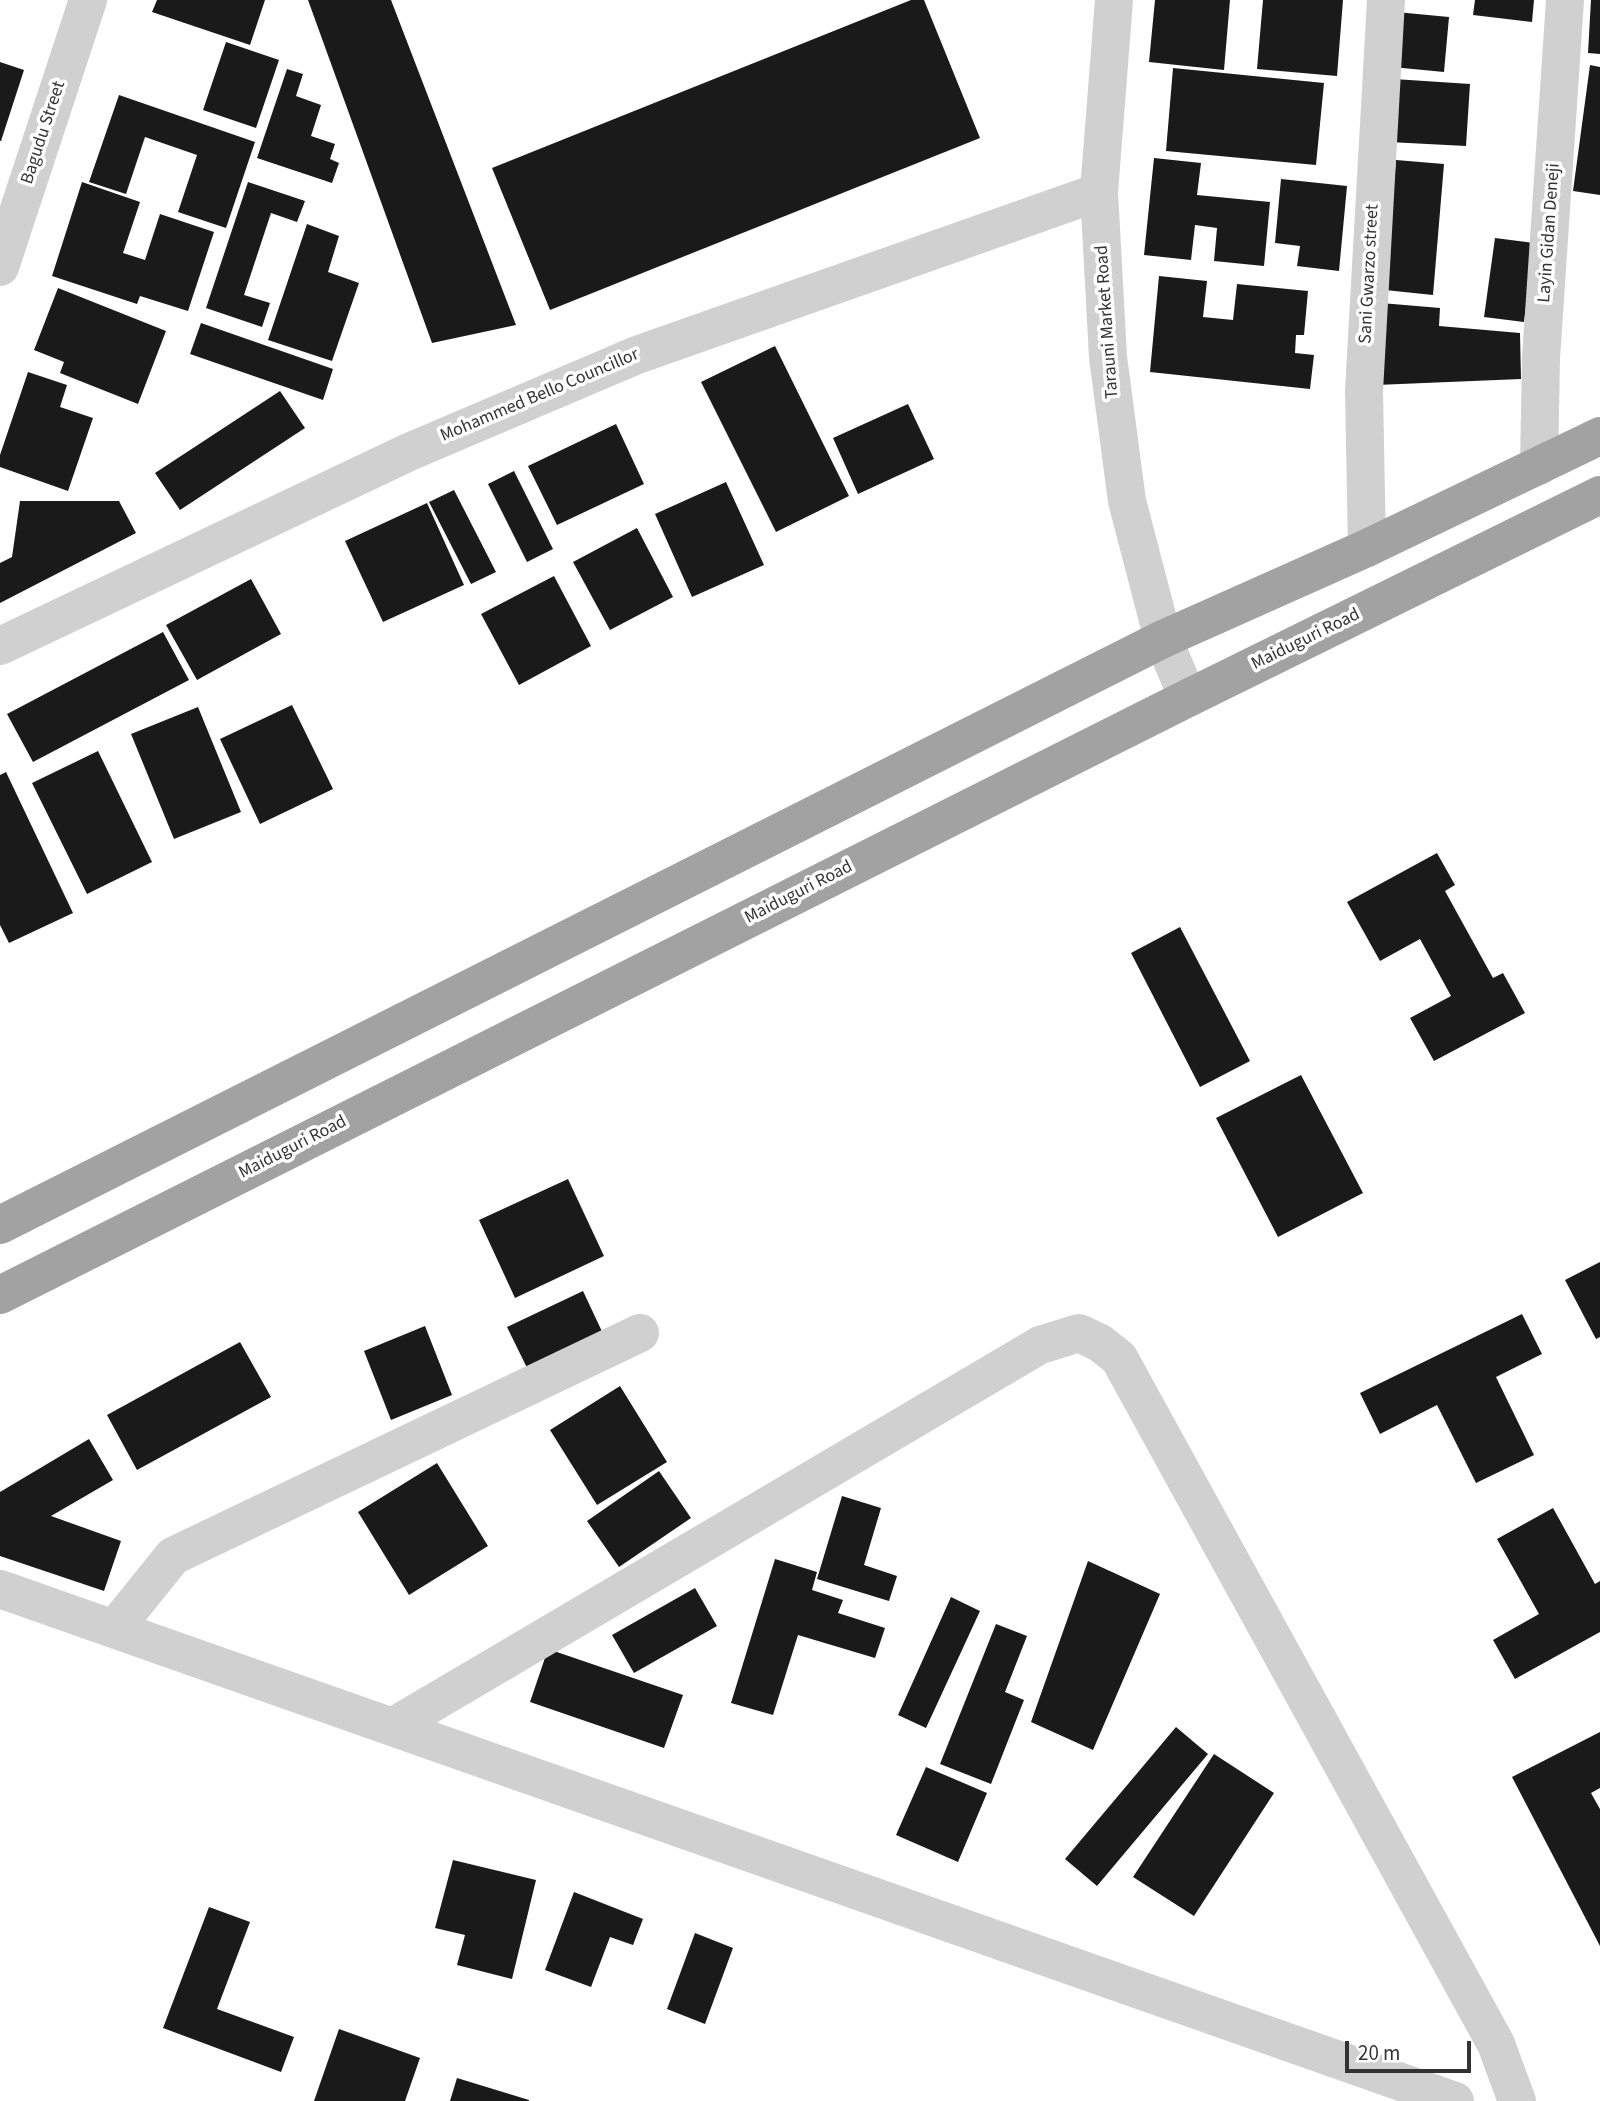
<!DOCTYPE html>
<html>
<head>
<meta charset="utf-8">
<style>
	body { margin:0 }
	#map { position:relative; width:1600px; height:2101px; overflow:hidden; background:#fff; font-family:"Source Sans 3",sans-serif }
	canvas { display:block }
	.scale { position:absolute; left:1345px; top:2041px; width:126px; height:32px; box-sizing:border-box; border:4px solid #333; border-top:0; padding-left:9px; font-size:21px; line-height:24px; white-space:nowrap; color:#333; -webkit-text-stroke:5px #fff; paint-order:stroke }
</style>
</head>
<body>
<div id="map">
<canvas width="1600" height="2101"></canvas>
<div class="scale">20 m</div>
</div>
<script>
const ctx = document.querySelector('canvas').getContext('2d');
ctx.lineJoin = 'round';
function fillPath(path, color) { ctx.fillStyle = color; ctx.fill(path, 'evenodd'); }
function trace(path, color, width, dash) { ctx.strokeStyle = color; ctx.lineWidth = width; ctx.lineCap = dash ? 'butt' : 'round'; ctx.setLineDash(dash || []); ctx.stroke(path); }
function write(font, color, halo, rows, align = 'center') {
  ctx.font = font + ' "Source Sans 3",sans-serif'; ctx.lineWidth = 7; ctx.setLineDash([]); ctx.textBaseline = 'middle'; ctx.strokeStyle = halo; ctx.fillStyle = color; for (const [text, x, y, turn = 0] of rows) {
    ctx.save(); ctx.translate(x, y); ctx.rotate((+turn || 0) * Math.PI / 180); ctx.textAlign = isNaN(turn) ? turn : align; if (halo) ctx.strokeText(text, 0, 0); ctx.fillText(text, 0, 0); ctx.restore();
  }
}
fillPath(new Path2D(`
	M157,0H265L250,45L152,12Z
	M308,0H391L516,325L432,343Z
	M911,0H924L980,138L550,310L492,168Z
	M1155,0H1230L1224,70L1149,62Z
	M1263,0H1343L1337,76L1257,69Z
	M1475,0H1534L1532,22L1473,15Z
	M1591,0H1600V54L1588,53Z
	M1396,12L1449,17L1444,72L1392,67Z
	M226,42L279,60L256,128L203,110Z
	M0,62L24,70L1,141H0Z
	M1590,65L1600,67V195L1573,191Z
	M1173,68L1324,83L1316,165L1166,151Z
	M287,69L303,74L296,96L321,105L311,136L335,144L330,159L339,163L332,183L257,158Z
	M1394,79L1470,84L1466,146L1389,142Z
	M119,95L255,142L226,228L178,212L197,155L145,137L126,194L89,182Z
	M1154,158L1201,163L1197,195L1270,202L1264,266L1214,261L1217,228L1195,225L1191,260L1144,255Z
	M1396,160L1444,164L1433,295L1385,290Z
	M1281,179L1347,186L1339,271L1297,266L1300,246L1275,243Z
	M82,182L140,202L123,253L145,260L160,214L214,232L188,311L140,296L137,304L52,276Z
	M248,182L305,201L297,222L271,213L244,295L270,303L262,327L206,308Z
	M307,224L339,236L328,272L359,283L332,361L268,340Z
	M1495,238L1534,243L1524,322L1484,317Z
	M1159,276L1207,281L1203,317L1233,320L1237,284L1308,291L1304,335H1296L1295,353L1314,355L1310,389L1150,372Z
	M58,288L166,331L138,404L60,373L64,362L34,350Z
	M1381,303L1440,308L1439,326L1520,333L1521,379L1376,385Z
	M201,323L333,369L323,400L190,354Z
	M775,346L849,496L776,532L701,382Z
	M28,372L67,385L60,407L93,418L68,491L0,467V455Z
	M280,391L305,428L180,510L155,473Z
	M908,404L934,459L858,494L833,438Z
	M616,424L644,484L557,525L528,466Z
	M514,471L553,549L527,562L488,484Z
	M726,482L764,565L692,597L655,514Z
	M454,490L496,572L471,584L429,502Z
	M20,501H119L136,533L0,603V563L12,557Z
	M427,503L464,585L383,622L345,541Z
	M637,528L673,597L610,630L573,562Z
	M554,576L591,646L519,685L481,614Z
	M251,579L281,634L197,680L166,625Z
	M163,632L189,680L33,762L7,714Z
	M292,705L333,789L260,824L220,739Z
	M198,707L241,812L174,839L131,734Z
	M98,751L152,862L87,894L32,783Z
	M6,772L73,913L9,943L0,925V775Z
	M1437,853L1455,885L1445,891L1493,978L1503,973L1525,1013L1434,1061L1410,1018L1451,996L1420,939L1380,961L1347,902Z
	M1180,927L1250,1061L1200,1087L1131,953Z
	M1301,1075L1363,1193L1278,1237L1216,1118Z
	M568,1179L604,1256L515,1298L479,1220Z
	M1600,1262V1337L1596,1339L1565,1280Z
	M583,1291L606,1340L531,1376L507,1327Z
	M1522,1314L1542,1354L1496,1377L1534,1455L1476,1483L1437,1405L1380,1434L1360,1393Z
	M425,1326L452,1395L391,1420L364,1351Z
	M240,1342L271,1397L137,1470L107,1415Z
	M620,1386L667,1462L597,1505L550,1430Z
	M89,1439L113,1480L51,1516L121,1541L104,1591L0,1556V1492Z
	M437,1463L488,1546L409,1595L358,1512Z
	M659,1471L691,1518L619,1567L587,1521Z
	M842,1496L881,1508L864,1565L897,1576L889,1601L817,1579Z
	M1553,1508L1595,1584L1600,1581V1632L1515,1679L1493,1640L1539,1614L1497,1539Z
	M775,1559L817,1572L812,1590L843,1600L838,1613L885,1628L875,1658L798,1635L773,1715L731,1703Z
	M1088,1561L1160,1594L1093,1750L1031,1722Z
	M695,1588L717,1626L634,1673L612,1635Z
	M951,1597L980,1611L926,1728L898,1715Z
	M996,1624L1027,1636L1005,1692L1024,1700L991,1784L940,1764Z
	M548,1649L683,1695L664,1748L530,1702Z
	M1176,1727L1208,1754L1097,1886L1065,1859Z
	M1600,1732V1788L1591,1793L1600,1809V1946L1512,1777Z
	M1214,1754L1274,1793L1194,1916L1133,1877Z
	M926,1767L987,1793L958,1862L896,1835Z
	M453,1860L536,1880L512,1979L457,1965L465,1935L435,1928Z
	M574,1892L643,1919L633,1945L610,1937L591,1987L545,1970Z
	M209,1907L250,1922L217,2009L294,2037L281,2072L163,2028Z
	M695,1933L733,1948L705,2024L667,2009Z
	M339,2029L420,2058L405,2101H314Z
	M457,2078L529,2100V2101H450Z`), '#1a1a1a');
trace(new Path2D(`
	M0,267L88,0
	M1539,466L1541,358L1565,0
	M1367,548L1364,391L1386,0
	M0,646L409,452L637,355L1099,192
	M0,1589L1455,2101
	M115,1628L173,1556L640,1333
	M392,1727L1040,1345L1079,1333L1100,1343L1119,1358L1496,2044L1517,2101`), '#d0d0d0', 38);
trace(new Path2D(`
	M1114,0L1099,192L1108,357L1127,501L1163,639L1188,698`), '#d0d0d0', 38);
trace(new Path2D(`
	M0,1225L1163,639L1367,548L1600,436
	M0,1295L1188,698L1600,495`), '#a2a2a2', 38);
write('18px', '#333', '#fff', [
	["Bagudu Street",44,133,-72],
	["Layin Gidan Deneji",1550,233,-86],
	["Sani Gwarzo street",1370,274,-87],
	["Tarauni Market Road",1108,322,-94],
	["Mohammed Bello Councillor",540,396,-23],
	["Maiduguri Road",1306,640,-26],
	["Maiduguri Road",799,893,-27],
	["Maiduguri Road",293,1148,-27]
]);
</script>
</body>
</html>
